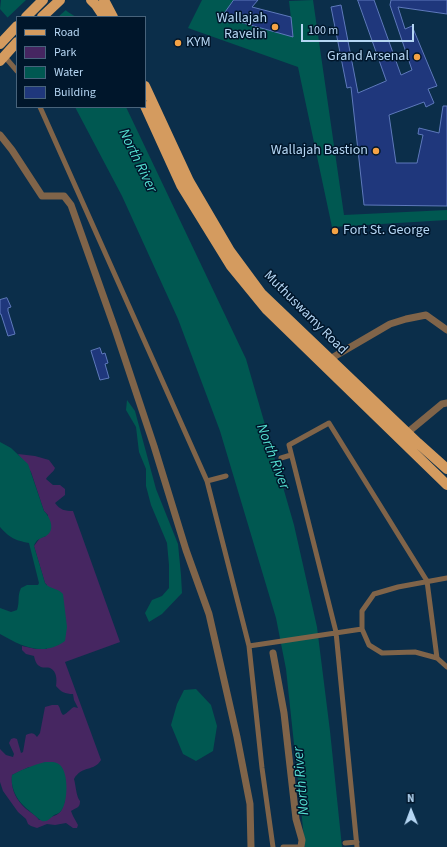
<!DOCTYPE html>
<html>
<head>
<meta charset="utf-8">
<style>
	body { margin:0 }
	#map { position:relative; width:447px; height:847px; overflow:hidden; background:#0b2e4a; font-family:"Source Sans 3",sans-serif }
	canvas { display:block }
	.legend { position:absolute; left:16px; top:16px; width:130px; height:92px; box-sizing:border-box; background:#00162b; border:1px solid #48637b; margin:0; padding:5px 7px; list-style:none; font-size:12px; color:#b5d6f3 }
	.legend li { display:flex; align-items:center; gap:8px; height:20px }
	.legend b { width:20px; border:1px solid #48637b }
	.north { position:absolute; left:391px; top:791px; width:40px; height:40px; -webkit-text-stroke:3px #00162b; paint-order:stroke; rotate:359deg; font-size:11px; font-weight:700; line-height:16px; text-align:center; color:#b5d6f3 }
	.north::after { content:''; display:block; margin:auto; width:14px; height:18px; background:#b5d6f3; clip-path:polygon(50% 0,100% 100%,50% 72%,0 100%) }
	.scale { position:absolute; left:301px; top:24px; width:113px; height:18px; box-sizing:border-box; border:2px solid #b5d6f3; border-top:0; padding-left:5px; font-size:12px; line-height:14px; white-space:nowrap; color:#b5d6f3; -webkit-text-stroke:3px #00162b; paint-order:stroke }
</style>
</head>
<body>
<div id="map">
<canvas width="447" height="847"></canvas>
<ul class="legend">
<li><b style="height:5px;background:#d49b5f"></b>Road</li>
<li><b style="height:11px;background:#462661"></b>Park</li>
<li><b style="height:11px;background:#005851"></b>Water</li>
<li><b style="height:11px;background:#1f377c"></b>Building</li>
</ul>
<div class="north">N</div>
<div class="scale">100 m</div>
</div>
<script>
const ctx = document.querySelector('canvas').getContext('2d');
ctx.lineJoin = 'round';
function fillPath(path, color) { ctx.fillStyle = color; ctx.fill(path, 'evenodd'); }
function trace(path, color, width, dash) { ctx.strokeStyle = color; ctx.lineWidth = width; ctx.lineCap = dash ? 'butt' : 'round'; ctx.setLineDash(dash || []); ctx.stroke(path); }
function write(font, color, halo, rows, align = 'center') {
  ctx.font = font + ' "Source Sans 3",sans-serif'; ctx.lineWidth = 3; ctx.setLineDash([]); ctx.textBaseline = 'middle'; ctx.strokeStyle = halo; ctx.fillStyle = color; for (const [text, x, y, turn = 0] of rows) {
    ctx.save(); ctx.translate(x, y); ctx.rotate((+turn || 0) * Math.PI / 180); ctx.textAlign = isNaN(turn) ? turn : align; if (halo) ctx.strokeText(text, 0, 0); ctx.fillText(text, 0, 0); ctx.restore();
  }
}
fillPath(new Path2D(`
	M18,454L35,456L49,460L55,468C53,473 49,474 46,479L53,485H60L65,489V495L55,503C60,510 65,511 73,511L120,642L65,662L101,760C94,772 82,765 74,779C76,786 76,796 80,801C80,808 77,807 71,811L73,816L78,825L77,828H73L66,823L55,825L47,824L37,828L31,826L28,824L26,819L18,812L3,791L0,782V749L6,755L13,757L14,754L9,743L11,739L14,738L17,739L21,753L23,752L26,735C31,733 33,732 37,737L40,733L45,707L52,705H58C61,709 60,712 63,715C68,713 70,709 74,707L78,708L74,700L73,694C65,694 61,692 56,686C57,680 57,671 50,668C48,667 43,668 41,667C36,665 35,660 34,656L26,654L22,650V646L36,649H47V585L45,583L34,546L40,538L46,536L48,515L44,511L31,472ZM29,767L65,801C63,804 63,808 61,811C57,817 45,818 39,820C34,813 27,811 22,805C14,796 11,787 12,775Z`), '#462661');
fillPath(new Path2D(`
	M1,0H54L68,12L76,17H17L15,26L0,9Z
	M202,0H234L222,17L293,36L289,1L313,0L344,215L447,210V220L332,227L298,67L188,28Z
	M75,107H126L246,359L294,525L317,627L330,731L342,847H305L286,669L276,618L220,431L178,319L122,196Z
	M127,400L135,411L156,489L178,544L181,575L182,593L162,614L149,622L145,613L152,600L162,596L169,588V565L167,543L151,505L146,486V469L139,452L136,427L126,410Z
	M0,442L11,448L28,464L44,511C50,517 56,530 46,536C40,539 36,539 34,546L45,583C49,589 58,588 63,594L67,627L65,641C43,657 21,646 0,634V608L11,612L17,610C20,602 17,596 21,588L27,585H38L39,583L29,543C14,540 10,538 0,527Z
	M196,689L211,705L217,726L213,751L196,761L183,754L171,725L177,704L184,690Z
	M45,762C50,762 56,761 60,765C69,773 68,803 61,811C59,814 55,814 53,816C49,819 48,822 42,821C41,821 26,808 24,806C16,799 10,786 12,775C23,769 33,765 45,762Z`), '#005851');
fillPath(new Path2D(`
	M26,0H57L67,9L58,17H17V31L6,19Z`), '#0b2e4a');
const building = new Path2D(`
	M234,0H258L252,7L291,17L293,37L222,17Z
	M358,0H374L401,75L412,70L390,5L391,0H447V14L398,7L405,29L412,26L437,86L428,89L434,103L426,107L424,102L389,115L396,163H417L423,135L418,134L419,128L439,133L443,106H447V206L364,205L351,87L347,88L331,7L341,5L358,93L386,81Z
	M7,298L11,307L8,308V311L15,334L8,336L1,314H0V300Z
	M100,348L102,354L105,353L108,363L105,364L109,378L100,380L91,351Z`);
fillPath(building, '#1f377c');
trace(building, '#5e79bb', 1);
trace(new Path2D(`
	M5,57L17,71
	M40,107L207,481L249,646L262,768L273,847
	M281,458L291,455
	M207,481L226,476
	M362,629L369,645L382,653L415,652L437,658L447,667
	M249,646L362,629V611L374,594L398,587L447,578
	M345,843L357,842
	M283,847H298
	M357,847L336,632L289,445L329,423L427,581L437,658`), '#806449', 5);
trace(new Path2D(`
	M0,135L12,150L42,196H64L71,205L115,329L154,446L186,550L209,614L237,737L250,804L251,847
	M330,359L390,324L406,319L426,315L447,330
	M407,433L442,404L447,403
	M273,653L284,713L296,819L302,840L301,847`), '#806449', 7);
trace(new Path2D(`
	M91,0L96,5L104,17
	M104,0L113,17
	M26,17L43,0
	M42,17L60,0
	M0,44L17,26
	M0,61L17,42
	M145,86L189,181L230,251L261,293L418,443L447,469
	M145,106L181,185L231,266L267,310L447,485`), '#d49b5f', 10);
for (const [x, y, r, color] of [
	[275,27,4,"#f5a345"],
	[178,43,4,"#f5a345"],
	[417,57,4,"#f5a345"],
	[376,151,4,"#f5a345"],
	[335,231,4,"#f5a345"]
]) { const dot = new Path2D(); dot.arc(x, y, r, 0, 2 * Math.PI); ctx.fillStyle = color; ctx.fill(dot); trace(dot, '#00162b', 1.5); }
write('14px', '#b5d6f3', '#00162b', [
	["Wallajah",267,19],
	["Ravelin",267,35],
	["KYM",186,43,"left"],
	["Grand Arsenal",409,57],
	["Wallajah Bastion",368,151],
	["Fort St. George",343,231,"left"]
], 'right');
write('14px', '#b5d6f3', '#00162b', [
	["Muthuswamy Road",305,313,45]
]);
write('italic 15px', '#53ded0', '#00162b', [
	["North River",137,161,64],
	["North River",272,457,69],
	["North River",302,781,-95]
]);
</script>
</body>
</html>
